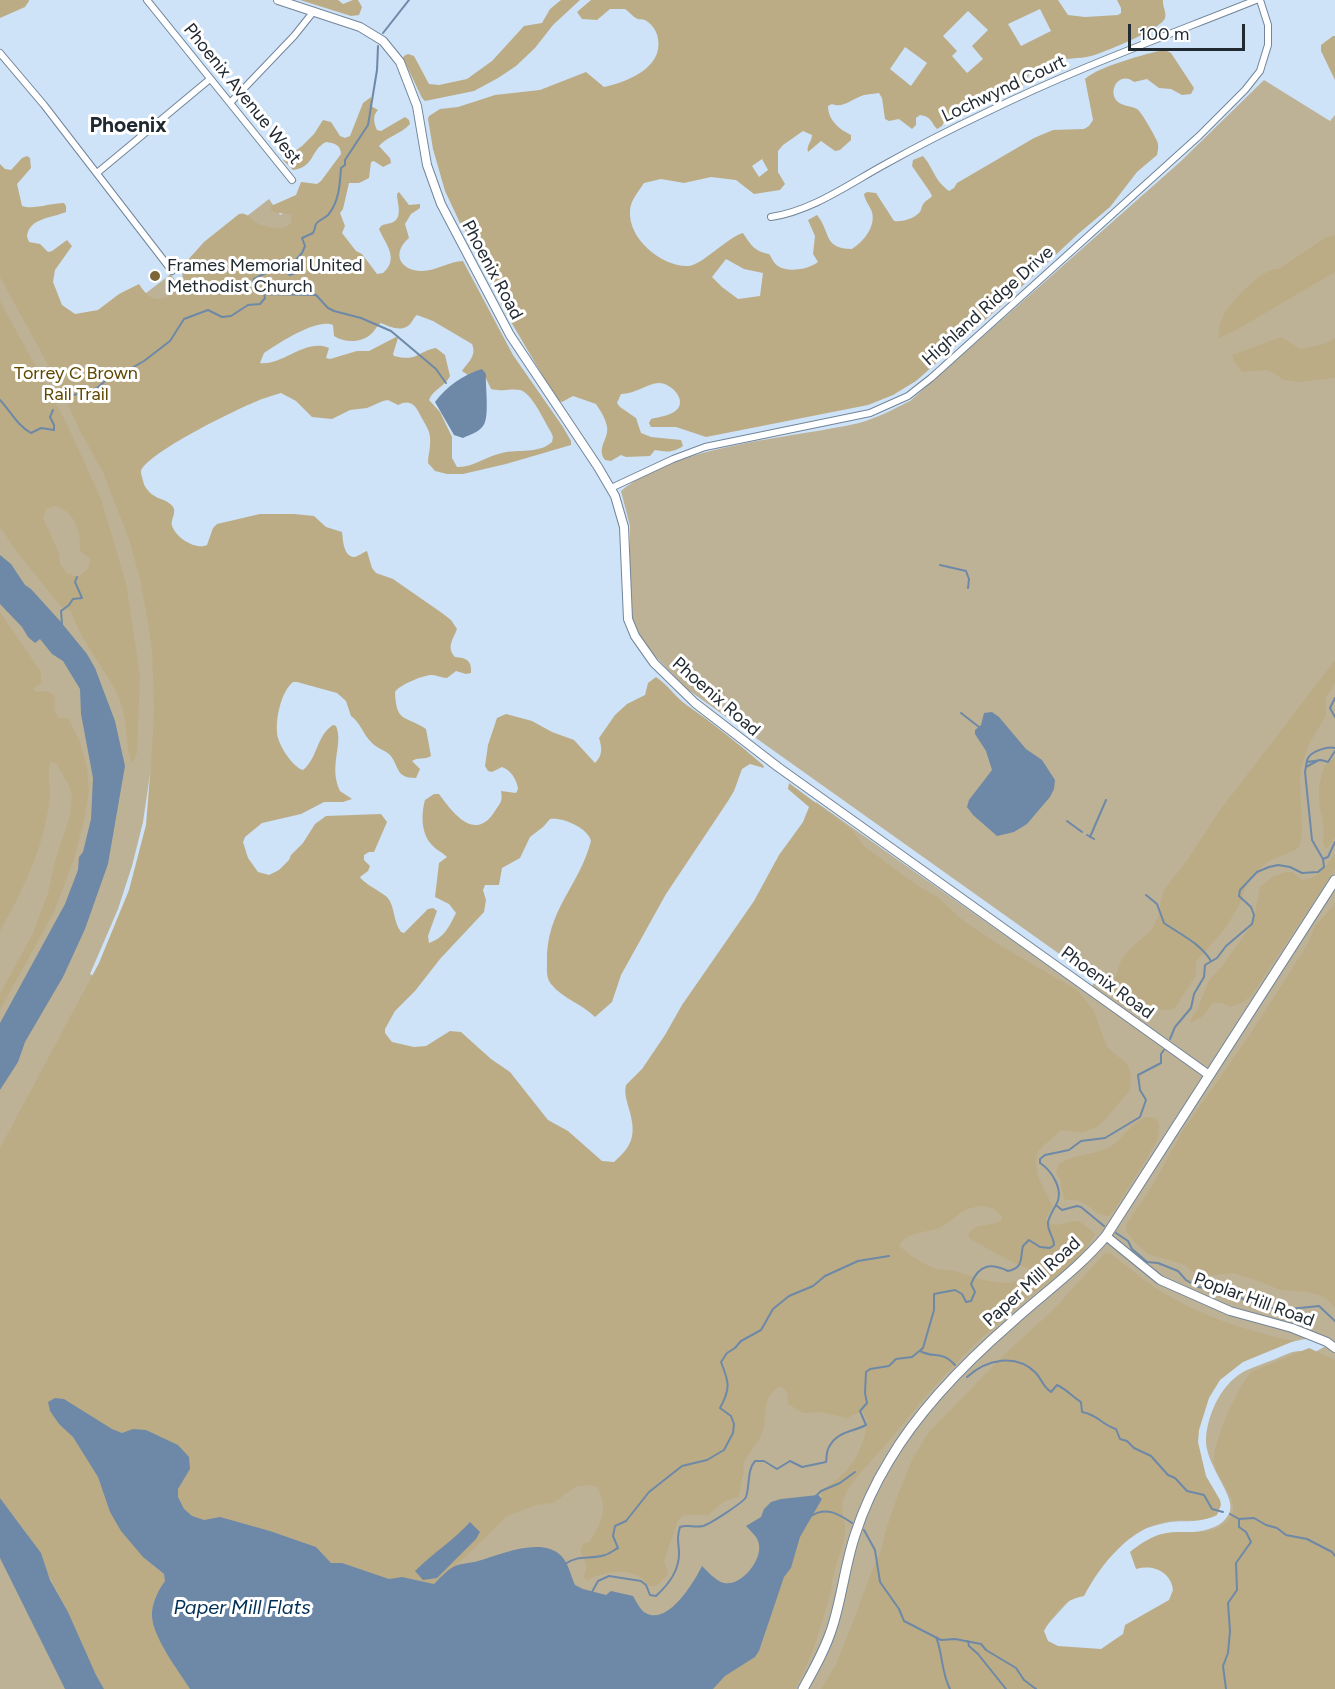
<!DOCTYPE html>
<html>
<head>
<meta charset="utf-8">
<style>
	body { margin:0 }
	#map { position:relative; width:1335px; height:1689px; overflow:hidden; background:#cee2f8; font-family:Figtree,sans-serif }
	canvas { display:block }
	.scale { position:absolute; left:1128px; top:24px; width:117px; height:27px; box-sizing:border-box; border:3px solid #212931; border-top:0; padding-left:8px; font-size:18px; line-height:21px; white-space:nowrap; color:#212931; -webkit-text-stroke:4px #fff; paint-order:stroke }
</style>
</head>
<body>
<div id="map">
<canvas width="1335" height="1689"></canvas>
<div class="scale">100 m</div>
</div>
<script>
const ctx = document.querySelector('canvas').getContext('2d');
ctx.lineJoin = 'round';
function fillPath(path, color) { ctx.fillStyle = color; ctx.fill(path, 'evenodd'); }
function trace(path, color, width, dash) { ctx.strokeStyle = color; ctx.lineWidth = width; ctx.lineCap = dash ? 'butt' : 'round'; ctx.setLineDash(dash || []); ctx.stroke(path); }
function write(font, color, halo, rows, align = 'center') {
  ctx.font = font + ' Figtree,sans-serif'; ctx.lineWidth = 6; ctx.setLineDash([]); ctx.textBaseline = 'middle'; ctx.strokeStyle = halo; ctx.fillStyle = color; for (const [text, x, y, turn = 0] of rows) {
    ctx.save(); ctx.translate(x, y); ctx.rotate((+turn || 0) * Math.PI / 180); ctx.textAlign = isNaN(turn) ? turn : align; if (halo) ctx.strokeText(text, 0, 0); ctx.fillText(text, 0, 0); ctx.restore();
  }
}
fillPath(new Path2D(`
	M1264,80L1330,121L1335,115V1689L1192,1613L1152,1538L1159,1535C1180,1532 1222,1536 1230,1511C1235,1495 1204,1463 1206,1438C1208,1412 1223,1381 1247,1370C1256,1366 1265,1363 1273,1360C1290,1353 1295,1348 1313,1353L1326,1346L1312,1338C1262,1346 1217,1362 1201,1415C1197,1427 1193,1443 1196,1456C1201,1475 1211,1495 1217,1513C1203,1524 1187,1520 1170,1522C1154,1525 1142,1529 1128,1536L1038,1635L1070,1689H0V174L74,348L171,274L191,305L201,297L180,268L269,199L280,215L298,206L372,299L121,406L128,424L166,567L152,641L155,686L153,754L143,822L132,866L118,909L90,974L277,1070L606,1205L646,1153L637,1119L816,802L1087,993L1096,980L687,689L648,649L634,627L630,607V526L621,491C678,444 788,439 859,423C877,418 894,409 910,401L1180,162Z`), '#beb296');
fillPath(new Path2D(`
	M0,0H29V1L25,7L0,18Z
	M300,0H338L343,4L353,0H358L362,7L359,15L351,16Z
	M561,0H580L553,25L535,48L516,66L498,78L474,91L425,101L422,98L403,58L404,56L408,54L414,56L429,84L439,85L467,79L492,61L524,26L542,23L550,9Z
	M591,0H1058L1068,15L1085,17L1118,15L1121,13V8L1117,0H1163C1162,6 1167,12 1165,18C1162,29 1103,53 1091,56C1079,59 1065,58 1054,61C1046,63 1039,67 1032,69L1025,83L1020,87L962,110L957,118L953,120L946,118L942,126L937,129C930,121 932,117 920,115L916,118V125L912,129L899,119L889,121L885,119L882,98L879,93C874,94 869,94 864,95C853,98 843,109 832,104L828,106C828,120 839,129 851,135V140L840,150L835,151L821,141L808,152C806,145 812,142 812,135L803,131L783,145L778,151V172L785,184L780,190L754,194L736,180L711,177L684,183L661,179L644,183C639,191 630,201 630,211C628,239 662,267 688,266C701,266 728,237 743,233C751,245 754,251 769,254C772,258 774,264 778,266C788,273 810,269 818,262L813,254L815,236L808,220L817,215C831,232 823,249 852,249C863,242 876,227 872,212C870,206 865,201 864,194L867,192L876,193L894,221C902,222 913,219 919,213C922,210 921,206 924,203C926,200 930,199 932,196L930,192L912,166L913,160L923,156C934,169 934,180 949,191L954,188L957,183L1034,138L1053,130L1084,129L1089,126L1093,120L1085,79C1098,67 1147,53 1165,50L1171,53L1194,88L1191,94L1182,95L1171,89L1159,88L1147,79L1134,82C1121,71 1108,88 1116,100C1122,107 1130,105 1137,109C1141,111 1155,136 1157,141C1159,145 1158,150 1157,155L1137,172L1110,207L1078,234L1003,304L916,381L893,395L868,405L706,437L676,427H651L649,423L651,419C658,417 668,416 674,412C690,402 671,382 658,383C646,384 635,394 621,394L617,403L620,407L636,418L641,433L651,437L681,440L683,446C673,453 666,452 655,450L650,456L626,457L621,455L611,461L605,460C596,448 609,439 607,427C606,419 600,410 596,404L573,396L562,402L557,400L504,310L490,271L480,251L460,223L445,191L433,149L428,119L429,116L440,109L458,107L495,95L540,90L586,72L604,87C627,82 663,68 658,39C657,31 652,24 645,20C642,19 638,20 636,18C632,16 630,12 625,9H610L597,20L582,19L577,12ZM1040,9L1051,31L1021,46L1008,24ZM968,11L988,30L972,46L983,59L967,73L952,56L957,51L943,36ZM905,47L927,63L911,86L890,69ZM762,159L768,170L759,177L752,166ZM726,259L744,269L763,273L760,296L738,299L722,287L712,277Z
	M1333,36H1335V80L1321,51V45Z
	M371,97V106L378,110C372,116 374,123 377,130L381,131L405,117L409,120L410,124C401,134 386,137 379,146L390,158L391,163L383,167L374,161L371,162L369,178L359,183H349L343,209L340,213L345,226L342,233L356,251L362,254L377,274L383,273C400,258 385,244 379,229L381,226C384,224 388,224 391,223C404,219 397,203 397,194L399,192L409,205L420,204V208L411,214L405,224L409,238C391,253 400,271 422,271C436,271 450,261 463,261L513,355L563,427L571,441V445L506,464L463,474H447L435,471L428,463C428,455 431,447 430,438C430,431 426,426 423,420C417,409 413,397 398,405L388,400L383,401L367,408L350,410L332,419L312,417L296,401L281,393C272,396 263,398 255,402C235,410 147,453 141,471C139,479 147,491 153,495C158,499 164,499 169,503C181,511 168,519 173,528C178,539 196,550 207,545L213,528L217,524L260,514H294L314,516L326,527L342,532C343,539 343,556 354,557C357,557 364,552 367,551L372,568L376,573L393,579L442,613L451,620L457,629C453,640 446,647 455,657C466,658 472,660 471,673L466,674L456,671L447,678C441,678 437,675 432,675C423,675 399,685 395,692C396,723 405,715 426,729L431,756C424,760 418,757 412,761L420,769L416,778C395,778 400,767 390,755C385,750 376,748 371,742C363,734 360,722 351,716L346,701L337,693L297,682H293C281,692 276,717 277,732C277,743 292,767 303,770C318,758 316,736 333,725L336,726C344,744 328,766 340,791L352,799L343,802H324L301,814L262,823L245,837L243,842L248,858L258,872L269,875L279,870L289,860L291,855L303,843L315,824L326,816L381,814L387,822L374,852H369L364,855V860L370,866L368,871L360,877C363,883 380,891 387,897C395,905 393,922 401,932L404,933L428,909L433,908L437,911L428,936L429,943C444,938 449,927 456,913L449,904L435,897L439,863L447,857C442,852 436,850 432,845C421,834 421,814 425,800L434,794H439C453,813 475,843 495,811C500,803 503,802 501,791L516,793L518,789C517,780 511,770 502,767L492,772L488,771L485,766L488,745L497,718L506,714L532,721L552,732L574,740L595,763C603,755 602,748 599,738L615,715L627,704L645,695L648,683L656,677C668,685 676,698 688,706C714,724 739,744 763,765L764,768L750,764L742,769L734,791L728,801L666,894L621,975L612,1002L595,1017C582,1004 562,998 551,984C546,978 547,969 547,962C546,910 579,887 591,841C588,828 563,817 550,819L543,827L530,837L520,858L502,868L499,885H485L483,890L486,900L484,912L440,959L415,991L395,1011L385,1029V1033L392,1042L414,1047L426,1046L450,1031L461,1032L491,1059L510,1072L548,1120L568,1131L602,1161L614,1162C634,1145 636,1133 629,1109C627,1101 624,1094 626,1085L642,1069L665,1035L682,1005L754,901L779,855L803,822L809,807L788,789L789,783L851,829L864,846L918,886L939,898L960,918L998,944L1077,990L1094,1011L1107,1047L1128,1065L1131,1076L1130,1090L1105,1120L1098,1126L1083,1133L1061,1130L1038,1151L1036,1161L1038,1177L1053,1207L1047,1216L1046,1220L1055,1225C1079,1221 1076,1216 1095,1234C1082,1262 1042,1285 1019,1305C1000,1322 980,1338 962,1357C935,1384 912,1413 888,1442C874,1460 855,1474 845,1495C838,1508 847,1520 845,1534C843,1548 837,1560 834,1573C832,1579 832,1585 831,1591C822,1624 812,1659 795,1689H713L725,1676L755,1657L762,1645L769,1617L784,1577L791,1568L800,1537L822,1499L820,1491C825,1487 831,1485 836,1480C853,1468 867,1441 867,1420L862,1411L847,1418L820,1412L803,1413L788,1404L787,1393L784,1388L779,1387C760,1397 769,1419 761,1436C756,1446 747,1454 743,1465L744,1472L738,1497L725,1501L708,1515H684L678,1520L664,1562L668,1570L667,1576L656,1586H648C637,1565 605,1571 588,1580L583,1578L587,1567L580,1550L584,1543L590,1542C601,1522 609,1509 597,1487L589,1485L577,1486L553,1503L536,1505L507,1516L461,1561L434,1584L402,1577L389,1579L342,1563H331L316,1547L270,1531L220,1518L204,1520L192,1516L183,1509L177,1497L178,1489L190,1469L133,1429L122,1433L112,1429L64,1399L59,1424L73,1437L98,1477L110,1512L143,1557L164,1575L165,1581C158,1590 151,1605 152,1617C154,1639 178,1670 190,1689H104L96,1675L68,1612L27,1533L0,1498V1148L99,963L129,890L146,825L152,749L154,707L152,653L149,630L140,578L128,537L103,472L80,431L59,385L0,277V164L5,169L11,170L22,158L27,156L30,158L31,168L17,184L22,206C33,210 51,203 64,203L66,206V212C52,218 28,218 27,237L29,242L40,244L48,252L52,251L67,240L72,246L55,270L53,282L62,305L75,314L98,310L119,294L139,284C153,307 166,301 182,284L183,267L186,262L204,242L239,214C241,214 243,213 244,214C249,215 253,220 257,223C267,228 296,234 291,214L276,213L271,210V206L296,195L301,182L317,184L321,181L341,154C341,145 334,143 326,142C310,150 315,167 293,170L283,160L302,146L314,134L323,120L331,122L340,136L345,138L350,136L363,103ZM417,315L433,321L472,344C477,356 468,362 462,371L468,375L474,372H483L491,389C501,392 510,388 520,390C532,393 544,421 551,432L553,437L552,442C539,454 518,449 502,453C486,456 473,468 457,467L452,458V437L440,412L429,400C433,389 445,387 450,376L445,355L436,348C416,352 418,362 394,356L393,354L398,338L396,337L369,351H357L330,359L326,358L329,348C305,338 283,366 260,363L264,353C279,343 317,318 333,325L334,336C345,343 362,343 371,334C376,330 376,326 381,323C390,327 403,333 411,323C413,320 414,317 417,315ZM984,1206L994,1209L1002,1217V1220C990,1228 975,1221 968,1235L970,1239L1012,1262L1027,1268L1031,1272C1010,1293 979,1278 955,1271C949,1270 942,1270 936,1269C924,1265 909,1254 899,1246C906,1230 928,1234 941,1227C958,1217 962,1207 984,1206Z
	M1335,235V272L1238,329L1219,338C1218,330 1220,321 1224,314C1231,302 1264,266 1279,269L1326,237Z
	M0,301L66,422L101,499L126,583L140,675L137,753L132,764C124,741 129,720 118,696C105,667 81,643 71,611L61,607L17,552L0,527ZM54,506C75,511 81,531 80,551L90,559L88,569L78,577L67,573L60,564L59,553L43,518L46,509Z
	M1281,337L1301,349L1324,344L1335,338V378L1298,382L1284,380L1274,373L1265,370L1243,372L1235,363L1232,355Z
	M0,612L41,672V683L33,689L37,692L46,691L52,693L55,698L54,709L58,718H68L80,742L87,768L89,790L85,817L74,859L54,912L0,1010V994L33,933L48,893L55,861L70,816L72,795L69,786L56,763L51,762C46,771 51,787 50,798C49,807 47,816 45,825C38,859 17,902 0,931Z
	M1335,660V683L1326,698V716L1309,744L1302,764L1300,779L1302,832L1300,846L1295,850L1269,861L1253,874L1247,883L1241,902L1227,926L1196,962V976L1188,987L1175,1008C1164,1014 1126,1004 1114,998L1110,991L1122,958L1131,948L1151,931L1158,917L1163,891L1188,859L1220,810Z
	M1335,757V838L1326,849L1323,843L1324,829L1319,803V785L1324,766Z
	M1335,853V870L1252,995L1242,1003L1230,1007L1222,1003H1213L1202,1017L1191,1023V1019L1198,1008L1209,980L1223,965L1253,923L1260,887L1272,877L1285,872H1292L1302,880C1319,878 1326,866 1335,853Z
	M1335,904V1308L1326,1298L1319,1295L1307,1292L1280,1290L1261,1282L1233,1273L1207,1276L1193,1272L1185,1265L1148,1254L1134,1242L1127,1232L1126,1225L1152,1186L1182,1132L1251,1033L1307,945L1315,926Z
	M1147,1117L1155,1118L1159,1123L1158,1138L1146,1160L1113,1212L1109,1216C1092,1215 1092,1205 1079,1201C1074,1199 1069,1201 1064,1199L1060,1179L1056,1173L1058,1165C1073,1153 1094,1156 1111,1146C1124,1138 1132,1121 1147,1117Z
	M1105,1253L1111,1254C1126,1265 1141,1278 1156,1288C1197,1315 1247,1331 1294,1341L1243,1362L1220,1380L1209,1398L1199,1430L1198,1442L1206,1476L1220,1500L1221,1505L1217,1515C1202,1523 1184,1518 1167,1521C1130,1528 1101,1564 1084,1596C1064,1599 1054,1614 1044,1631L1048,1641L1058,1646L1101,1649L1123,1634L1125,1625L1169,1600L1173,1590C1171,1572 1153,1564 1136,1569L1130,1552C1140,1544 1150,1537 1162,1534C1184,1528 1210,1539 1228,1521C1245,1504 1216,1480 1214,1462C1212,1444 1239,1382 1253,1371L1309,1348L1335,1360V1689H821L836,1664L853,1622L871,1573L882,1548L885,1532L900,1489L913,1458L928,1433L1008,1351L1052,1311Z`), '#bcac86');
fillPath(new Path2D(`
	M482,369L486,374C485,386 490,418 483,426C479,432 469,435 463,438L454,435L435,402C446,387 464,374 482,369Z
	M0,555L11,564L25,585L31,589L60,621L87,654L95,668L115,721L125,766L108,864L85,929L63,977L25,1042L18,1062L0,1090V1023L65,904L78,870L79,857L83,852L91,819L93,778L81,714L80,689L63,661L52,654L40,639L35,643L28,637L22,627L0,604Z
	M992,712L999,717L1026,749L1042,760L1055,780L1054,789L1050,797L1027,824L1014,832L997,836L973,815L967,807L969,800L992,770L986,751L975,734V730L981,725L984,713Z
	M55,1398L64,1399L112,1429L122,1433L133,1429L146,1430L178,1445L189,1457L190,1469L178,1489V1497L184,1509L192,1516L204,1520L220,1517L270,1531L316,1547L331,1563H342L389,1579L402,1577L434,1584C440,1578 448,1569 455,1566C462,1563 471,1563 478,1561C499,1555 537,1538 558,1553C568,1560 570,1574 575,1585L583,1589L606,1595L611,1591L633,1596C636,1601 640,1609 644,1612C667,1628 694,1582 702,1566C707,1571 716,1581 724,1583C742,1587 765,1557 758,1541C756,1535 750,1531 746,1526L761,1517L764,1509L771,1502L781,1499L818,1495L822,1499L800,1537L791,1568L784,1577L759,1651L755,1657L725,1676L713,1689H190C178,1670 154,1639 152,1617C151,1605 158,1590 165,1581L164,1574L143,1557L121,1531L110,1512L98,1477L73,1437L59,1424L50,1411L48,1402Z
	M0,1498L41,1553L50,1580L68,1612L96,1675L104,1689H65L0,1558Z
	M470,1522L480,1532L476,1539L437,1578L423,1580L415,1571C433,1553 454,1540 470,1522Z`), '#6d89a7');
trace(new Path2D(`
	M383,33L409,0
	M378,46L377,70L368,125L345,160V165L341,168C340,184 339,202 328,215C325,218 319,220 316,224C315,226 315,230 313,233L302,238L305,246L302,253L293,263L296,269L295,273L290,275C280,265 265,273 254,279L253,283L264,294L316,295L328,308L334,311L361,318L391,331L436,369L446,383
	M67,397L97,388L113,374L130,369L144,361L170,341L184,319L208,310L222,317L231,316L248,305L260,304L265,298L264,294
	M0,400C11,412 17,425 31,433L41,428L54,430V425L50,417L53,410
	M940,565L966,571L969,579L968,588
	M62,624L61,611L69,605L73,599L82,598L75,582L77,577
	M1335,698L1330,708L1335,717
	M961,713L979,727
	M1307,762L1321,760L1328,762L1335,751
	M1306,767L1319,760
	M1067,821L1082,832
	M1087,835L1094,839
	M1090,837L1106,800
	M1323,859L1328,857L1335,842
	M1146,895L1157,904L1164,923C1181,935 1200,943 1211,961
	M1170,1039L1175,1027L1191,1008L1194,994L1204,977L1205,965L1217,958L1226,946L1252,924L1254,915L1251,907L1239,896L1240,890L1257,872L1269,867L1278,865L1290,867L1302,873L1318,872L1324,867L1323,859L1312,840L1305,772C1306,768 1306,762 1308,758C1312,751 1328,746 1335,748
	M1056,1205L1062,1210L1077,1206L1081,1207L1104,1226
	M1116,1233L1128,1241L1132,1249L1147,1262L1158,1263L1178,1271L1186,1280L1198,1287L1229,1292L1247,1301H1256L1269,1308H1277L1283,1305L1290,1309L1319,1306L1335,1321
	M920,1351C935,1359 941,1350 955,1365
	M967,1377C987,1359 1016,1353 1036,1373C1042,1380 1043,1387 1051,1392L1057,1385C1066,1389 1073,1397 1081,1402L1082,1412C1099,1415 1100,1424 1116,1429L1120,1439L1127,1441L1134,1448L1151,1456L1168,1475L1175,1478L1187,1491L1204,1495L1212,1509L1223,1512
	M815,1497L821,1491L840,1483L855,1472
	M1230,1514L1239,1519L1254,1518L1266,1525L1277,1528L1286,1535L1307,1539L1332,1552L1335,1556
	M811,1516C826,1506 839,1514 852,1523
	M864,1530L875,1550L880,1582L899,1609L904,1621L941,1640L955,1639L981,1644L986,1650L1016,1668L1024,1680L1036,1689
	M565,1564C580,1554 589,1560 605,1555C609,1554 614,1550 618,1548L613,1536L615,1526L626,1521L649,1492L682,1466L707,1460L724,1450L733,1433L734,1424L731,1416L720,1408C731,1388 729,1382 721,1362L727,1353L735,1348L741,1341L761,1330L773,1309L789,1296L813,1286L825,1276L858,1261L889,1256
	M592,1592L598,1581L609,1576L641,1581L646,1585L650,1595L656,1596C669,1584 680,1570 679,1551C678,1541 677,1536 680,1527C687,1524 695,1528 703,1526C710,1524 744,1502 746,1497C750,1485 747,1470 755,1461H764L777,1469L790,1461L802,1467L826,1462C827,1457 826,1452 829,1447C837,1431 853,1432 866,1425L860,1411L867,1403L865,1393L866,1372L870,1369L889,1366L896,1359L912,1357L923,1348L934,1310V1294L955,1290L962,1294L966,1302L971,1301L975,1292L971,1284C979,1264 991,1263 1008,1271C1024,1268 1020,1258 1023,1246L1029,1240L1040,1247L1050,1248L1054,1245C1054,1237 1047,1231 1048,1222C1050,1215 1053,1210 1056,1205C1065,1190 1051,1170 1040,1163V1159L1045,1155L1069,1150L1081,1141L1105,1138L1140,1117L1146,1100L1140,1090L1138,1075L1161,1063V1054L1164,1050
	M936,1637C943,1654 941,1672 950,1689
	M968,1641L969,1646L978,1654L1006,1689
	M1226,1689L1223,1666L1228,1653L1230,1631L1228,1603L1237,1590L1236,1563L1251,1542L1246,1532L1239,1527V1519`), '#6d89a7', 2);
const minor = new Path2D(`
	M147,0L292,180
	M0,53L44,105L172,271
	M230,103L294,36L314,11
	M97,173L210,79
	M771,217C811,211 846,186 882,166C916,147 951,129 987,112C1074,69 1166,36 1256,0
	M611,488L673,459L705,447L870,413L908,396L931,378L1199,136L1245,90L1260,71L1268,45V25L1260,0`);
const tertiary = new Path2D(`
	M278,0L360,27L383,41L400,62L417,106L427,165L441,204L510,335L598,467L615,496L624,527L628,619L635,636L654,663L695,703L778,767L1209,1075
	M1106,1236L1160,1280L1230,1311L1292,1328L1327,1342L1335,1348`);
const secondary = new Path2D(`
	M803,1689C814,1669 825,1650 832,1628C842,1597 845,1565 855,1535C863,1510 875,1484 889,1461C920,1408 966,1362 1012,1322C1044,1293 1078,1269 1106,1236L1335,880`);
trace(minor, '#728599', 8);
trace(tertiary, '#728599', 10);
trace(secondary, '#728599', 11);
trace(minor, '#fff', 6);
trace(tertiary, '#fff', 8);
trace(secondary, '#fff', 9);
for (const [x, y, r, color] of [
	[155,276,6,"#7b6736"]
]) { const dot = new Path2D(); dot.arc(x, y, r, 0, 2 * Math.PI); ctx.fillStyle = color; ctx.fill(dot); trace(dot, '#fff', 2); }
write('18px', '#212931', '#fff', [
	["Lochwynd Court",1004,89,-25],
	["Phoenix Avenue West",242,94,51],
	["Phoenix Road",492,270,62],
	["Highland Ridge Drive",988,306,-42],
	["Phoenix Road",716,697,41],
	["Phoenix Road",1107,983,36],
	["Paper Mill Road",1032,1282,-42],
	["Poplar Hill Road",1254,1300,20]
]);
write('18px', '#212931', '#fff', [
	["Frames Memorial United",167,266],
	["Methodist Church",167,287]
], 'left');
write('18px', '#5e4700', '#fff', [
	["Torrey C Brown",76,374],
	["Rail Trail",76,395]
]);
write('italic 20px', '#002f56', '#fff', [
	["Paper Mill Flats",242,1608]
]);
write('bold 21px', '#212931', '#fff', [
	["Phoenix",128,126]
]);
</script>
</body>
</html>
